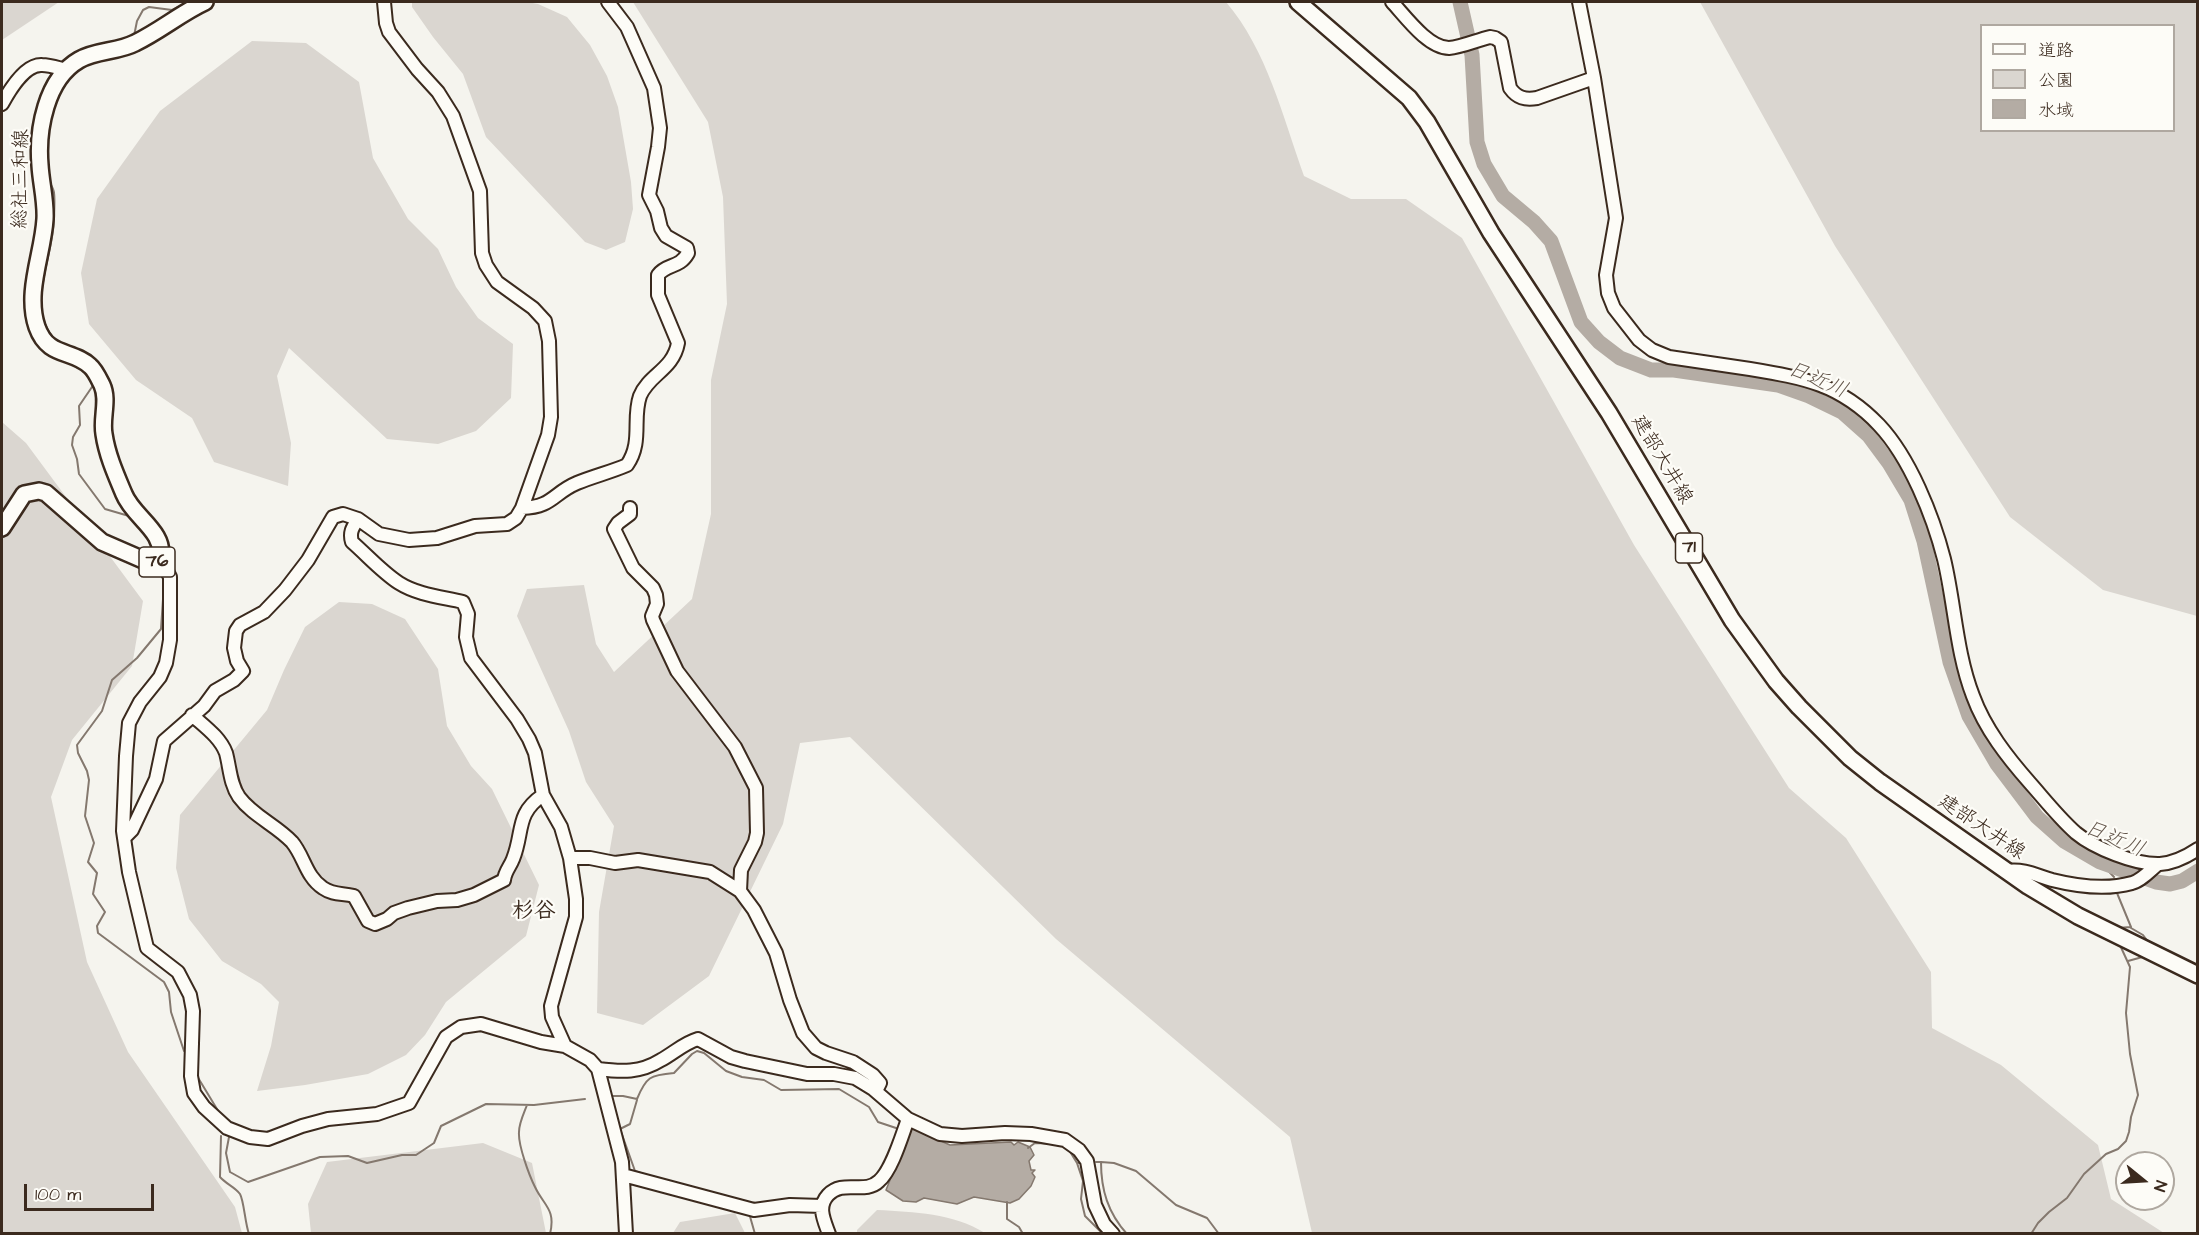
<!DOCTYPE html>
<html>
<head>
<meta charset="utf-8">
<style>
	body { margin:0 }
	#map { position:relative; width:2199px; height:1235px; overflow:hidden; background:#f5f4ee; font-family:"Architects Daughter","Klee One",sans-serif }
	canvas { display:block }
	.frame { position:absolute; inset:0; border:3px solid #3b2a1e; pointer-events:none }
	.legend { position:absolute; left:1980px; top:24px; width:195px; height:108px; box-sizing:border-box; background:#fdfcf7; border:2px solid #afa8a0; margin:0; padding:8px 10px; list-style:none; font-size:18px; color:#3b2a1e }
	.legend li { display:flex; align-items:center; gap:12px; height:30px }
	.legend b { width:30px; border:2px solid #afa8a0 }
	.north { position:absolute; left:2115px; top:1151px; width:60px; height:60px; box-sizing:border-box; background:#fdfcf7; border:2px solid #afa8a0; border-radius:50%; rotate:108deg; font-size:16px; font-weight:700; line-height:24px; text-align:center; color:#3b2a1e }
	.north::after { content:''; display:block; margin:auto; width:21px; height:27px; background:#3b2a1e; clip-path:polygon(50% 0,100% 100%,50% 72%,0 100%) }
	.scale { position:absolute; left:24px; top:1184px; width:130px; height:27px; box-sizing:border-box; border:3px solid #3b2a1e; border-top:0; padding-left:8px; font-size:18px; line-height:21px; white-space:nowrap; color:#3b2a1e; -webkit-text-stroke:4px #fdfcf7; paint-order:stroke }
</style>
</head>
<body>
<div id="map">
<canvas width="2199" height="1235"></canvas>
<div class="frame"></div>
<ul class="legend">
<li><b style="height:8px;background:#fdfcf7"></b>道路</li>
<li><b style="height:16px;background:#dad6d0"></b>公園</li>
<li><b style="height:16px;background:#b4aca4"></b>水域</li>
</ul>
<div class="north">N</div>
<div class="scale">100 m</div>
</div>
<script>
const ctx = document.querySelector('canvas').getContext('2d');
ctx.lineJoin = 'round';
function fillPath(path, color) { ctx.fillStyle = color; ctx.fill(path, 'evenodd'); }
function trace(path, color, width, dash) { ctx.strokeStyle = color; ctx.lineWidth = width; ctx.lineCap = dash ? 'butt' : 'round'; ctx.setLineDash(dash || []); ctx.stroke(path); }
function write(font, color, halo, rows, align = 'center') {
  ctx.font = font + ' "Architects Daughter","Klee One",sans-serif'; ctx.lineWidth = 4.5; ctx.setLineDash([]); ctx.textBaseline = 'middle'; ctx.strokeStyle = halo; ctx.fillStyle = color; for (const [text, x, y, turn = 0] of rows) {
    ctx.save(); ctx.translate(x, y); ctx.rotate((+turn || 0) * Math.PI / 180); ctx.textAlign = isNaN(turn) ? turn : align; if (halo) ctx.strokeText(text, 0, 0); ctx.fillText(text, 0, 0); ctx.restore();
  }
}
fillPath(new Path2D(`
	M2,2H59L2,40Z
	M412,2H527L538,4L567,17L590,45L607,76L618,107L631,182L633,209L625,242L606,250L585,242L486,137L463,74L433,37L412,7Z
	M633,2H1226C1267,50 1283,117 1304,176L1351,199H1406L1462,238L1634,545L1789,788L1846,838L1931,972L1932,1028L2001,1065L2098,1145L2111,1199L2164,1233H1312L1290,1137L1056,939L850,737L800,743L783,824L709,976L643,1025L597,1013L599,912L614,826L586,782L569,731L517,616L527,589L584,585L596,644L614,672L692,599L711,514V380L727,304L723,197L708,122Z
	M1700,2H2197V616L2103,590L2010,517L1835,246ZM1982,26H2174V130H1982Z
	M252,41L306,43L359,82L373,158L408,219L438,249L456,287L478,318L513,344L511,398L476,431L438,444L387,439L289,348L277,376L291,443L288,486L214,462L192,418L136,380L89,324L81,273L97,199L160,111Z
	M2,422L26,443L143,601L132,666L72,740L51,797L87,962L128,1052L235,1207L242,1233H2Z
	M339,602L372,604L405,619L438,669L447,726L471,766L492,789L539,885L526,936L446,1002L425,1035L406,1055L368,1074L305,1085L257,1091L271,1046L279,1002L261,984L222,961L189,919L176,868L180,815L267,710L284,670L305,627Z
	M483,1143L532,1163L546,1233H311L308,1204L327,1162Z
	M877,1210C915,1212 952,1213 985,1233H857V1230Z
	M735,1213L745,1233H673L680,1222Z`), '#dad6d0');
const water = new Path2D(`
	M911,1128L950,1145L1011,1142L1014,1145L1018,1142L1030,1147L1034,1155L1029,1161L1031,1170H1035L1032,1173L1035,1177L1031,1186L1019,1199L1010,1203L974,1197L957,1204L924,1198L916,1202L903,1201L886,1190Z`);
fillPath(water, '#b4aca4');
trace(water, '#84786e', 1.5);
trace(new Path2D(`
	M134,36L137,21L143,10L149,7L172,10L189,2
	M109,58L130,53
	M49,180C50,184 54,189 54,193C55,199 54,223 53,230C49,266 28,308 54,339
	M94,384L79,406L80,425L73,437L72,445L77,459L79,474L105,509L129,516L150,540
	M164,584L161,629L137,658L112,680L102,711L77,745L78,753L87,771L89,780L85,816L94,843L88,862L97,873L93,894L105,912L97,926L98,933L164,982L169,992L171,1012L184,1051
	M2100,862L2114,877
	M2117,893L2131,927L2117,928
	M2131,928L2143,935L2149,943
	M2128,961L2146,956
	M197,1076L220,1114
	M610,1096H623L637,1099C646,1077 650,1075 674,1073L692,1054L697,1051L704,1053L726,1071L742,1077L764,1080L781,1090L839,1089L869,1107L878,1122L899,1129
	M637,1100L630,1124L620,1129L635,1171L649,1176
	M527,1105C524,1113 519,1123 519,1132C518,1145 529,1175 535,1187C544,1206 556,1209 550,1234
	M221,1136L220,1177C226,1184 235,1187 240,1194C244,1201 245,1223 249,1234
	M229,1137L226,1153L230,1172L248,1182L320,1157L348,1156L367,1163L402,1155H416L434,1143L441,1126L486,1104L534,1105L585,1099
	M1028,1148L1035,1143L1056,1144
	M1069,1150L1077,1163H1080
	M1096,1162H1101C1101,1190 1108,1213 1127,1234
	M1101,1162L1114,1163L1136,1171L1176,1205L1207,1218L1219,1234
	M1077,1163L1083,1181L1081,1199L1085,1216L1103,1234
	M724,1196L744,1201
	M1007,1202V1219L1019,1227L1023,1234
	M749,1213L755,1234
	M2031,1234L2038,1223L2049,1212L2067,1198L2084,1174L2106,1154L2118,1149L2126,1141L2129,1132L2131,1117L2138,1095L2130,1054L2126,1013L2130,967L2119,943`), '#84786e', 2);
trace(new Path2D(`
	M1460,2L1472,55L1477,142L1484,164L1503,196L1534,222L1551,241L1581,322L1599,342L1620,358L1651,370H1674L1778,385L1809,396L1842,412L1869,436L1889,463L1911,500L1924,541L1950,662L1969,716L1997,764L2037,817L2064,841L2100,862L2156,882L2170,884L2182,881L2198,871`), '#b4aca4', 15);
const minor = new Path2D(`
	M1392,2C1405,16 1428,48 1449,48C1462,47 1477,40 1490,37L1495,38L1501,42L1510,88C1517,98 1525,100 1537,98L1594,78
	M1579,2L1594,78L1616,218L1606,275L1608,293L1614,308L1639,340L1652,350L1669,357C1696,361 1723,365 1750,369C1804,378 1840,384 1879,425C1910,458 1933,516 1944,559C1955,605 1956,652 1973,696C1985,729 2008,758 2030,783C2045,800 2059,818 2076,833C2094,848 2136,865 2160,864C2174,863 2186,857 2198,849
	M2,104C9,91 25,64 42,65C50,65 58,68 66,70
	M522,508C553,507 553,493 577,483C594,476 611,472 627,465C643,442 632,419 640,396C649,374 673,370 678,343L658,295V275C667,263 679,269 688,253L687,248L666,236L661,228L657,211L649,195L658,147L660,128L654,88L627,27L608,2
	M630,508V514L618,523L614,529L633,568L653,588L656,595L657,604L652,616L653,620L677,671L735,747L756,788L757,833L755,842L741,870L740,891
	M358,519C353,527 349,532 352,542C368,556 382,572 399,583C418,595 442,597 463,602L468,614L466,637L471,658L517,719L529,739L535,753L543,795L561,827L570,858L576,899V917L551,1006L552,1017L565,1046
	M160,558L170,577V640L166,663L160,677L140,702L129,723L126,756L123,831L129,872L147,948L178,972L190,995L193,1011L191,1076L194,1093L204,1107L227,1128L250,1137L268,1139L302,1126L328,1119L377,1114L409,1103L446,1037L461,1027L481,1024L541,1042L565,1046L590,1060L598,1069L622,1162L626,1234
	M192,715C204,726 220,737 226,753C230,768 230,784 239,797C253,816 276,825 292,842C304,856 306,877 323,888C333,895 342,893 354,896L368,921L375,924L387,919L394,913L408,908L437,901L457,900L474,895L504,880C505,871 510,867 513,859C524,832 515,814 543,795
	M124,838L132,830L156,779L164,741L204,706L215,691L234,680L243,671L237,661L234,648L236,631L240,625L264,612L285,590L308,560L333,517L343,514L358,519L379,534L409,540L437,538L475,526L507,524L516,518L522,508L548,435L551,417L549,341L545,321L533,308L497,282L486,265L482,253L480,191L453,116L438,92L417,69L389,32L386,23L384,2
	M570,858H590L615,863L638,860L710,872L740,891L754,910L776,953L790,1000L803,1033L816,1048L826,1053L853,1062L873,1075L880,1083L876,1091
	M2007,871C2025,869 2035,875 2052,880C2076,886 2107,890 2132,883C2141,881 2151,870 2158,864
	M598,1069C622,1072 640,1073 661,1060C674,1053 684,1043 698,1039L731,1057L745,1061L807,1074H834L855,1078L873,1089L908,1119L940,1134L962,1136L1005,1133L1031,1134L1065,1140L1079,1150L1087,1161L1095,1205L1104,1224L1113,1234
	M623,1175L754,1210L790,1205L822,1206
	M829,1234C824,1220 817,1207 828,1195C843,1179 865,1195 879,1181C892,1170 902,1135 908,1119`);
const major = new Path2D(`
	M1298,2L1409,98L1427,122L1491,233L1609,413L1732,620L1776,681L1799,707L1850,758L1880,782L2028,886L2078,916L2198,975
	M2,528L24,494L39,491L46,493L102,542L148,562L155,563L160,558C166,532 133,517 124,494C116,475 107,455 104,434C101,418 109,400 102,385C99,379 95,370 90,366C72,349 48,358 37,327C25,292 43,254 45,219C46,201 41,183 40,165C37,130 46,79 79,60C96,50 118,52 135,43C160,31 181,13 205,2`);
trace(minor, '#3b2a1e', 16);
trace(major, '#3b2a1e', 20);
trace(minor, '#fdfcf7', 12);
trace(major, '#fdfcf7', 15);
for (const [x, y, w] of [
	[1689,548,27],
	[157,562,36]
]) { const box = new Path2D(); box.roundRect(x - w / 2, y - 15, w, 30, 4.5); ctx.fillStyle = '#fdfcf7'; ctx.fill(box); trace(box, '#3b2a1e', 1.5); }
write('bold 18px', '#3b2a1e', null, [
	["71",1689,548],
	["76",157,562]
]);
write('20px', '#3b2a1e', '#fdfcf7', [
	["総社三和線",22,179,-89],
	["建部大井線",1661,460,59],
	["建部大井線",1981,828,34]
]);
write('italic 21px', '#65584d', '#fdfcf7', [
	["日近川",1817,381,23],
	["日近川",2114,840,23]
]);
write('bold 22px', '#3b2a1e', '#fdfcf7', [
	["杉谷",534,912]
]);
</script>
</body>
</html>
